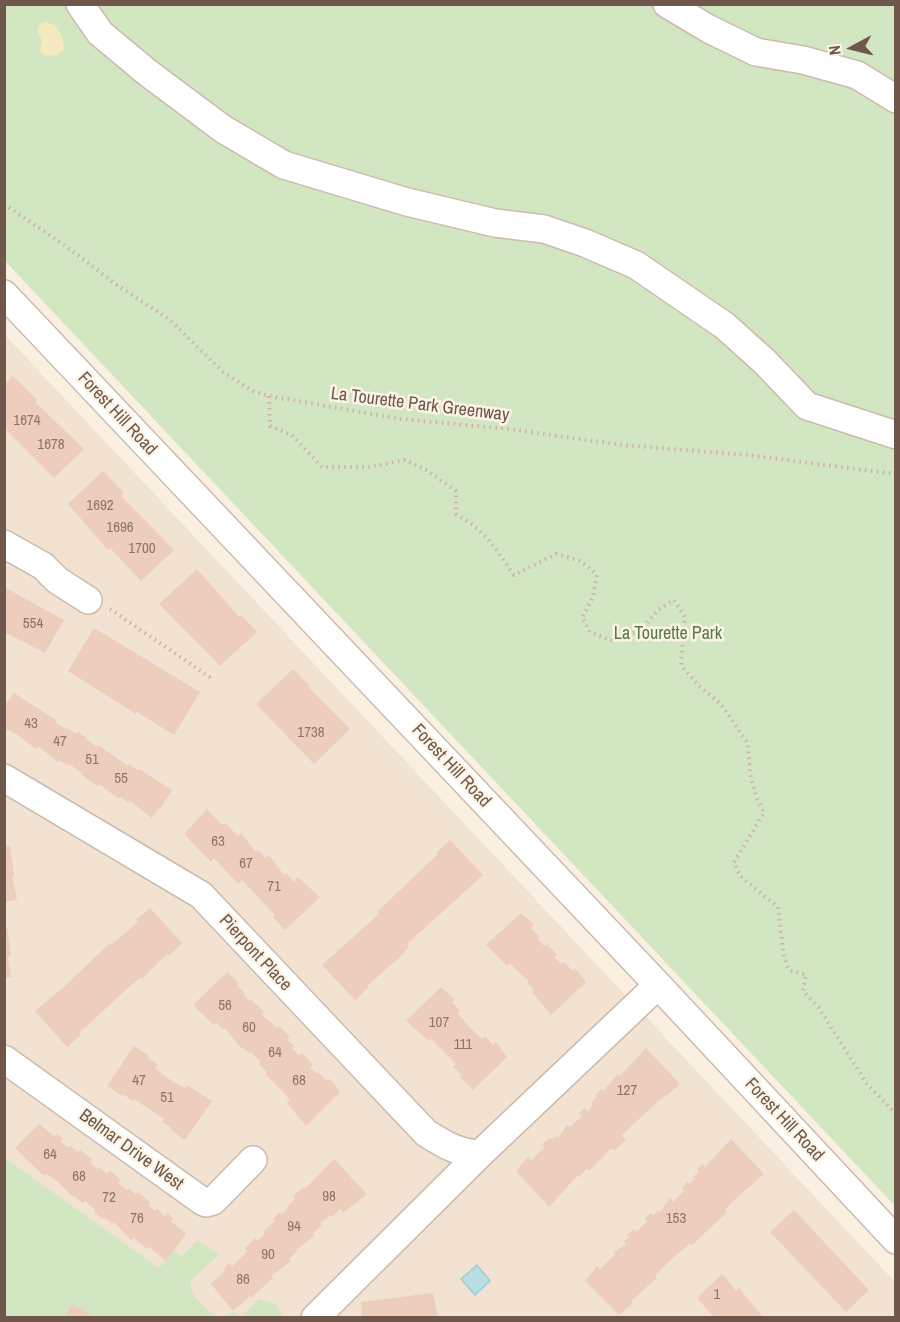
<!DOCTYPE html>
<html>
<head>
<meta charset="utf-8">
<style>
	body { margin:0 }
	#map { position:relative; width:900px; height:1322px; overflow:hidden; background:#faf0e2; font-family:"Archivo Narrow",sans-serif }
	canvas { display:block }
	.frame { position:absolute; inset:0; border:6px solid #70574b; pointer-events:none }
	.north { position:absolute; left:822px; top:18px; width:60px; height:60px; -webkit-text-stroke:4px #fdf4e8; paint-order:stroke; rotate:263deg; font-size:16px; font-weight:700; line-height:24px; text-align:center; color:#70574b }
	.north::after { content:''; display:block; margin:auto; width:21px; height:27px; background:#70574b; clip-path:polygon(50% 0,100% 100%,50% 72%,0 100%) }
</style>
</head>
<body>
<div id="map">
<canvas width="900" height="1322"></canvas>
<div class="frame"></div>
<div class="north">N</div>
</div>
<script>
const ctx = document.querySelector('canvas').getContext('2d');
ctx.lineJoin = 'round';
function fillPath(path, color) { ctx.fillStyle = color; ctx.fill(path, 'evenodd'); }
function trace(path, color, width, dash) { ctx.strokeStyle = color; ctx.lineWidth = width; ctx.lineCap = dash ? 'butt' : 'round'; ctx.setLineDash(dash || []); ctx.stroke(path); }
function write(font, color, halo, rows, align = 'center') {
  ctx.font = font + ' "Archivo Narrow",sans-serif'; ctx.lineWidth = 5; ctx.setLineDash([]); ctx.textBaseline = 'middle'; ctx.strokeStyle = halo; ctx.fillStyle = color; for (const [text, x, y, turn = 0] of rows) {
    ctx.save(); ctx.translate(x, y); ctx.rotate((+turn || 0) * Math.PI / 180); ctx.textAlign = isNaN(turn) ? turn : align; if (halo) ctx.strokeText(text, 0, 0); ctx.fillText(text, 0, 0); ctx.restore();
  }
}
fillPath(new Path2D(`
	M5,335L895,1282V1317H178L5,1185Z`), '#f1e2d1');
fillPath(new Path2D(`
	M4,5H895V1206L5,261Z
	M5,1158L159,1268L174,1251L182,1257L197,1240L219,1255L194,1277C181,1291 207,1308 216,1317H95L72,1305L64,1317L5,1318Z
	M259,1299L275,1304L285,1317H224L233,1311L241,1317Z`), '#d2e6c2');
fillPath(new Path2D(`
	M45,22L55,25L62,36L64,49L58,55L45,56L39,51C43,41 42,39 37,31L40,24Z`), '#f7e9bf');
const water = new Path2D(`
	M477,1265L490,1281L475,1295L461,1279Z`);
fillPath(water, '#b8dde2');
trace(water, '#a0ccd3', 1.5);
fillPath(new Path2D(`
	M13,376L37,400L35,402L84,449L54,478L6,430L8,429L5,425V384Z
	M103,471L124,493L121,496L174,550L141,581L110,548L108,550L68,504Z
	M197,569L239,617L241,615L257,632L220,666L159,604Z
	M4,587L64,620L45,653L4,632Z
	M94,628L200,692L174,735L137,712L136,714L68,671Z
	M293,669L310,686L308,687L350,729L314,764L256,704Z
	M14,693L56,720L55,722L66,729L67,728L76,734L78,732L87,738L86,739L97,747L98,745L128,766L129,764L138,770L139,769L172,790L160,809L159,808L152,818L130,801L129,803L120,797L119,799L99,784L97,786L81,774L82,773L69,764L68,766L59,760L58,762L38,746L36,749L15,733L4,728V707Z
	M207,809L222,825L225,823L238,836L241,833L256,852L258,850L265,858L269,855L284,875L286,873L294,882L298,877L320,897L285,930L273,917L275,915L242,880L238,884L214,858L211,862L184,834Z
	M450,840L483,875L407,944L409,946L402,955L367,986L368,988L355,1000L322,965L379,914L377,912L438,854L436,853Z
	M10,846L14,876H12L17,900L4,902V847Z
	M150,908L182,943L169,956L167,954L142,979L141,977L131,985L79,1033L81,1035L67,1047L35,1011L66,985L110,943L111,945L138,922L136,920Z
	M521,913L534,925L531,928L539,936L537,938L544,946L547,944L557,955L554,957L562,964L564,962L573,971L575,968L586,982L551,1015L532,992L534,990L527,982L529,981L510,964L507,966L486,945Z
	M4,927H7L11,955L8,956L11,977L4,978Z
	M227,972L239,983L237,985L245,994L244,995L249,1001L251,999L264,1012L261,1014L277,1028L279,1026L290,1037L287,1040L294,1046L292,1048L299,1055L302,1053L313,1064L310,1067L316,1074L318,1072L326,1080L330,1079L340,1092L306,1126L287,1103L290,1099L265,1074L267,1072L259,1064L261,1062L251,1052L250,1054L242,1047L241,1048L225,1028L223,1030L216,1022L214,1025L193,1005Z
	M441,987L455,1000L452,1002L460,1011L458,1013L469,1027L482,1039L485,1036L493,1045L496,1042L507,1057L473,1090L460,1077L462,1075L453,1067L456,1064L431,1039L429,1041L406,1021Z
	M134,1046L149,1056L148,1058L158,1065L155,1068L169,1079L185,1088L187,1085L212,1101L185,1140L171,1130L172,1128L162,1122L164,1119L134,1099L133,1101L123,1094L122,1096L107,1086Z
	M646,1048L680,1084L666,1096L665,1095L622,1135L626,1140L614,1151L612,1148L589,1171L587,1169L579,1177L577,1176L549,1207L516,1171L528,1157L531,1160L545,1147L542,1144L550,1138L552,1140L556,1136L558,1138L567,1125L570,1127L582,1116L579,1113L585,1108L588,1111L593,1105L591,1103L597,1097L595,1096L601,1089L603,1091L618,1074L620,1076Z
	M39,1124L54,1136L57,1134L63,1139L60,1141L68,1148L70,1146L78,1152L80,1150L92,1159L90,1162L97,1169L99,1167L107,1174L110,1171L121,1180L118,1183L127,1190L128,1188L136,1194L138,1192L150,1202L148,1205L155,1211L157,1209L165,1216L167,1213L173,1218L171,1221L186,1234L166,1261L149,1247L147,1249L134,1238L131,1240L114,1222L112,1224L104,1217L102,1219L94,1212L95,1210L85,1201L83,1203L74,1196L73,1197L56,1180L46,1174L44,1176L15,1148Z
	M731,1139L764,1174L733,1201L725,1210L727,1212L692,1245L690,1243L663,1267L655,1276L657,1278L631,1301L633,1303L619,1315L585,1281L597,1266L600,1269L615,1255L613,1253L626,1244L624,1241L629,1237L627,1235L634,1229L636,1232L647,1221L645,1218L651,1213L653,1215L658,1210L660,1212L670,1198L673,1202L684,1191L682,1188L687,1182L689,1184L695,1179L693,1177L699,1171L697,1169L703,1164L705,1167Z
	M334,1159L367,1194L343,1213L340,1209L332,1217L330,1215L320,1224L322,1225L313,1233L315,1235L296,1250L297,1251L289,1260L291,1261L271,1276L273,1278L251,1298L250,1296L233,1311L211,1284L225,1271L223,1269L229,1263L232,1266L248,1251L245,1248L255,1238L257,1241L265,1234L263,1232L275,1221L273,1219L280,1212L282,1214L289,1207L288,1206L295,1199L293,1196L304,1187L305,1189Z
	M794,1210L869,1290L846,1312L770,1232Z
	M722,1274L736,1291L739,1288L763,1317H714L697,1298Z
	M433,1293L438,1317H362L361,1302Z
	M72,1304L95,1317H64Z`), '#edcebc');
const minor = new Path2D(`
	M80,4L100,33L148,73L223,129L284,165L407,202L495,223L544,229L585,243L636,265L725,326L765,362L807,406L896,435
	M667,4L709,29L756,52L803,60L857,75L896,99
	M4,294L658,985L896,1240
	M4,544L43,566L57,580L88,600
	M4,778L201,895L426,1133C445,1145 458,1153 480,1154
	M4,1059L202,1201L206,1203L213,1201L253,1160
	M315,1318L480,1154L658,985`);
trace(minor, '#cdbaad', 30);
trace(new Path2D(`
	M4,204L67,247L117,285L170,320L223,372L253,391L269,396L401,419L509,429L623,445L747,455L896,474
	M269,396L270,426L292,435L322,467H370L405,460L425,469L456,491V514C486,531 495,548 514,575L556,554L581,561L597,575L593,597L582,618L590,632L613,641L641,630L658,610L674,600L685,617L681,665L701,688L721,704L748,744L750,773L756,796L764,813L734,862L740,876L778,907L784,957L789,970L806,975L803,991L819,1008L867,1084L896,1114
	M110,609L211,678`), '#d2b2a0', 4, [1.5, 4.5]);
trace(minor, '#fff', 27);
write('15px', '#8f7567', null, [
	["1674",27,421],
	["1678",51,445],
	["1692",100,506],
	["1696",120,528],
	["1700",142,549],
	["554",33,624],
	["43",31,724],
	["1738",311,733],
	["47",60,742],
	["51",92,760],
	["55",121,779],
	["63",218,842],
	["67",246,864],
	["71",274,887],
	["56",225,1006],
	["107",439,1023],
	["60",249,1028],
	["111",463,1045],
	["64",275,1053],
	["47",139,1081],
	["68",299,1081],
	["127",627,1091],
	["51",167,1098],
	["64",50,1155],
	["68",79,1177],
	["98",329,1197],
	["72",109,1198],
	["76",137,1219],
	["153",676,1219],
	["94",294,1227],
	["90",268,1255],
	["86",243,1280],
	["1",717,1295]
]);
write('18px', '#70574b', '#fdf4e8', [
	["La Tourette Park Greenway",420,405,7],
	["Forest Hill Road",117,414,47],
	["Forest Hill Road",451,766,47],
	["Pierpont Place",255,953,47],
	["Forest Hill Road",784,1120,47],
	["Belmar Drive West",131,1150,36]
]);
write('18px', '#577a46', '#fdf4e8', [
	["La Tourette Park",668,634]
]);
</script>
</body>
</html>
